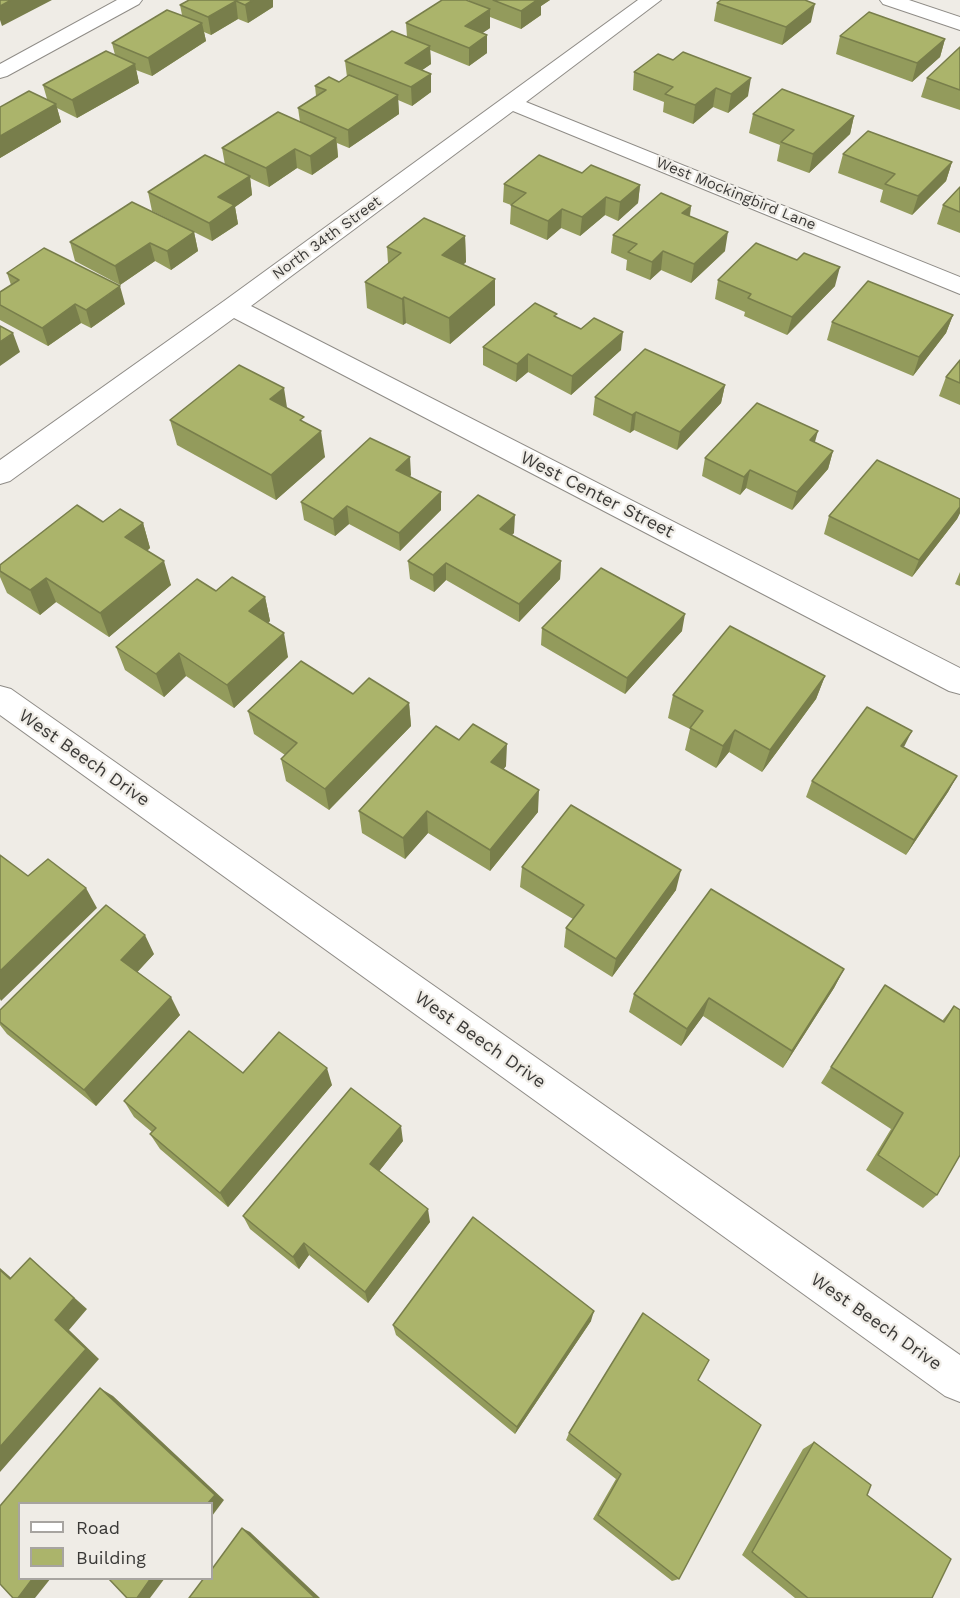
<!DOCTYPE html>
<html>
<head>
<meta charset="utf-8">
<style>
	body { margin:0 }
	#map { position:relative; width:960px; height:1598px; overflow:hidden; background:#efece6; font-family:"Work Sans",sans-serif }
	canvas { display:block }
	.legend { position:absolute; left:18px; top:1502px; width:195px; height:78px; box-sizing:border-box; background:#efece6; border:2px solid #a7a4a0; margin:0; padding:8px 10px; list-style:none; font-size:18px; color:#3a3937 }
	.legend li { display:flex; align-items:center; gap:12px; height:30px }
	.legend b { width:30px; border:2px solid #a7a4a0 }
</style>
</head>
<body>
<div id="map">
<canvas width="960" height="1598"></canvas>
<ul class="legend">
<li><b style="height:8px;background:#fff"></b>Road</li>
<li><b style="height:16px;background:#abb46b"></b>Building</li>
</ul>
</div>
<script>
const ctx = document.querySelector('canvas').getContext('2d');
ctx.lineJoin = 'round';
function trace(path, color, width, dash) { ctx.strokeStyle = color; ctx.lineWidth = width; ctx.lineCap = dash ? 'butt' : 'round'; ctx.setLineDash(dash || []); ctx.stroke(path); }
function fillPath(path, color) { ctx.fillStyle = color; ctx.fill(path, 'evenodd'); }
function write(font, color, halo, rows, align = 'center') {
  ctx.font = font + ' "Work Sans",sans-serif'; ctx.lineWidth = 4.5; ctx.setLineDash([]); ctx.textBaseline = 'middle'; ctx.strokeStyle = halo; ctx.fillStyle = color; for (const [text, x, y, turn = 0] of rows) {
    ctx.save(); ctx.translate(x, y); ctx.rotate((+turn || 0) * Math.PI / 180); ctx.textAlign = isNaN(turn) ? turn : align; if (halo) ctx.strokeText(text, 0, 0); ctx.fillText(text, 0, 0); ctx.restore();
  }
}
const minor = new Path2D(`
	M117,0H142L139,4L7,76L0,78V64Z
	M638,0H661L526,102L960,277V294L513,111L251,306L960,668V694L949,691L234,318L10,481L0,484V460L224,301Z
	M880,0H909L960,17V30L883,4Z
	M0,686L11,689L960,1355V1402L945,1396L0,715Z`);
trace(minor, '#8f8c87', 2);
fillPath(minor, '#fff');
fillPath(new Path2D(`
	M189,0H273V7L248,23L238,19L211,35L204,32L206,41L152,76L136,70L139,83L77,118L57,108L61,122L0,158V107L47,99L43,85L115,55L112,43L182,15L180,5Z
	M469,0H550L541,6V15L521,29L490,17V28L482,33L487,35V53L469,66L430,50L431,64L422,70L431,74V92L412,106L398,100L399,114L349,148L337,143L338,157L312,175L297,168L269,187L250,178L252,195L235,207L238,224L212,241L152,211L148,192L225,165L222,148L300,122L298,108L316,96L315,86L339,82L347,77L345,61L407,37L406,23L469,1Z
	M717,3L811,22L782,45L714,21Z
	M840,36L945,39L940,57L912,82L836,54Z
	M960,47V110L921,97L927,78Z
	M658,54L748,96L728,113L713,107L693,124L663,112L664,102L633,90L634,72Z
	M753,114L854,116L850,134L809,173L777,161L780,145L749,133Z
	M843,154L952,162L946,181L912,215L880,202L883,190L838,173Z
	M582,173L640,185L638,203L618,221L605,215L580,236L561,228L547,240L510,224L511,205L503,202L504,184Z
	M960,187V233L937,224L943,205Z
	M691,206L690,216L725,251L691,283L661,270L650,280L626,270L627,260L611,253L613,235Z
	M194,232L198,251L171,270L155,261L120,285L75,261L70,242Z
	M465,236L466,262L463,265L495,279V305L450,344L406,323L403,325L367,308L365,282L388,263L387,247Z
	M797,260L835,286L787,335L744,316L745,312L715,299L718,280Z
	M7,273L125,304L91,328L81,323L48,346L0,320V292L11,285Z
	M953,315L946,333L913,376L827,340L832,322Z
	M556,317L621,350L571,395L528,372L516,382L483,365V347Z
	M960,360V405L939,396L946,377Z
	M725,385L721,403L677,450L634,430L630,433L593,415L595,397Z
	M287,408L305,423L325,457L276,500L177,445L170,420Z
	M815,442L833,451L828,469L792,510L746,488L740,495L702,476L705,458Z
	M411,475L410,477L441,492V510L400,551L349,524L335,536L304,520L301,502Z
	M960,499V513L957,519L912,577L824,534L829,516Z
	M103,522L143,523L150,548L147,551L171,585L109,637L56,602L40,615L7,593L0,577V565Z
	M514,533L512,535L561,561L560,579L519,622L446,580L434,592L410,579L408,561Z
	M960,572V586L955,584Z
	M265,597L270,621L268,623L288,657L234,708L186,676L164,697L125,670L116,647Z
	M542,628L682,631L625,694L541,645Z
	M825,676L816,699L762,772L729,752L716,768L685,750L690,729L668,718L673,695Z
	M353,694L409,703L411,726L329,810L286,781L281,759L285,755L254,734L248,711Z
	M459,740L506,766L503,770L538,812L490,871L428,833L405,859L362,833L359,811Z
	M904,747L957,776L948,792L906,855L806,797L812,781Z
	M522,867L676,890L612,977L564,947L566,928L573,919L520,887Z
	M154,954L137,972L180,1015L96,1106L7,1034L0,1025V1010Z
	M844,969L834,988L783,1068L703,1016L681,1046L629,1012L634,994Z
	M954,1006L937,1195L923,1208L866,1170L891,1129L821,1083L831,1067L942,1021Z
	M243,1073L332,1085L228,1207L160,1149L150,1134L152,1132L134,1117L124,1101Z
	M403,1141L379,1171L430,1222L368,1303L309,1255L299,1269L250,1229L243,1216Z
	M591,1321L515,1434L396,1335L393,1325Z
	M698,1380L679,1579L672,1581L593,1519L616,1479L566,1440L569,1433Z
	M814,1442L867,1495L932,1598H795L742,1555L803,1449Z`), '#939b5c');
fillPath(new Path2D(`
	M11,0H52L2,26L0,20V6Z
	M253,0H273V7L248,23L245,5Z
	M533,0H550L541,6V15L521,29V11Z
	M236,1L238,19L211,35L208,17Z
	M815,4L811,22L782,45L786,27Z
	M490,9V28L465,45V26Z
	M202,23L206,41L152,76L148,58Z
	M487,35V53L469,66V48Z
	M945,39L940,57L912,82L917,63Z
	M430,46L431,64L405,82V63Z
	M135,64L139,83L77,118L72,100Z
	M431,74V92L412,106L411,87Z
	M751,78L748,96L728,113L731,94Z
	M716,88L713,107L693,124L695,105Z
	M398,95L399,114L349,148L348,130Z
	M56,104L61,122L0,158V136Z
	M854,116L850,134L809,173L813,154Z
	M336,138L338,157L312,175L310,156Z
	M295,149L297,168L269,187L266,168Z
	M952,162L946,181L912,215L918,196Z
	M250,176L252,195L235,207L238,224L212,241L209,223L218,197Z
	M640,185L638,203L618,221L620,202Z
	M606,197L605,215L580,236L582,217Z
	M691,206L688,225L682,213Z
	M562,209L561,228L547,240L548,221Z
	M194,232L198,251L171,270L167,251Z
	M728,232L725,251L691,283L694,264Z
	M465,236L466,262L442,281V255Z
	M150,243L155,261L120,285L115,266Z
	M663,251L661,270L650,280L652,262Z
	M840,267L835,286L787,335L792,317Z
	M495,279V305L450,344L449,318Z
	M120,286L125,304L91,328L86,310Z
	M404,297L406,323L403,325L402,299Z
	M75,304L81,323L48,346L42,328Z
	M953,315L946,333L913,376L919,357Z
	M623,332L621,350L571,395L572,376Z
	M13,333L20,352L0,366V342Z
	M528,354V372L516,382L517,364Z
	M725,385L721,403L677,450L680,432Z
	M284,388L288,414L270,399Z
	M636,412L634,430L630,433L632,415Z
	M321,431L325,457L276,500L271,475Z
	M818,431L813,449L810,440Z
	M833,451L828,469L792,510L797,492Z
	M410,457L411,475L398,488L396,470Z
	M750,470L746,488L740,495L744,477Z
	M441,492V510L400,551L399,533Z
	M347,506L349,524L335,536L333,519Z
	M960,507V513L957,519L912,577L919,560Z
	M515,515L514,533L500,546V529Z
	M143,523L150,548L133,562L125,537Z
	M164,561L171,585L109,637L100,613Z
	M561,561L560,579L519,622V604Z
	M446,563V580L434,592L433,575Z
	M46,578L56,602L40,615L30,590Z
	M265,597L270,621L254,635L249,611Z
	M685,614L682,631L625,694L627,678Z
	M284,633L288,657L234,708L227,685Z
	M179,653L186,676L164,697L156,674Z
	M825,676L816,699L762,772L770,750Z
	M409,703L411,726L329,810L325,789Z
	M735,730L729,752L716,768L723,746Z
	M912,731L904,747L901,746Z
	M507,744L506,766L491,784V762Z
	M957,776L948,792L906,855L914,840Z
	M539,790L538,812L490,871V850Z
	M427,811L428,833L405,859L403,838Z
	M681,870L676,890L612,977L616,959Z
	M86,888L97,908L1,1001L0,999V971Z
	M145,935L154,954L131,979L121,960Z
	M844,969L834,988L783,1068L792,1051Z
	M171,997L180,1015L96,1106L84,1090Z
	M709,998L703,1016L681,1046L687,1029Z
	M327,1068L332,1085L228,1207L220,1193Z
	M401,1126L403,1141L373,1179L370,1164Z
	M428,1209L430,1222L368,1303L365,1292Z
	M304,1243L309,1255L299,1269L293,1257Z
	M30,1258L87,1309L69,1330L99,1359L0,1472V1447L55,1320Z
	M0,1268L25,1290L10,1279L0,1270Z
	M594,1311L591,1321L515,1434L517,1427Z
	M100,1388L113,1396L224,1500L212,1516V1503H208Z
	M242,1528L250,1532L320,1598H315Z
	M33,1578H51L35,1598H18Z
	M151,1578H165L150,1598H137Z`), '#787e4b');
const building = new Path2D(`
	M0,0H11L0,6Z
	M189,0H253L245,5L236,1L208,17L180,5Z
	M442,0H466L490,9L465,26L487,35L469,48L406,23Z
	M493,0H537L521,11Z
	M721,0H805L815,4L786,27L717,3Z
	M167,10L202,23L148,58L112,43Z
	M869,12L945,39L917,63L840,36Z
	M392,31L430,46L405,63L431,74L411,87L345,61Z
	M960,47V90L927,78Z
	M106,51L135,64L72,100L43,85Z
	M683,52L751,78L731,94L716,88L695,105L665,94L673,87L634,72L658,54L673,60Z
	M349,75L398,95L348,130L298,108L326,90L315,86L329,77L339,82Z
	M782,89L854,116L813,154L781,142L794,130L753,114Z
	M29,91L56,104L0,136V107Z
	M278,112L336,138L310,156L295,149L266,168L222,148Z
	M868,131L952,162L918,196L885,184L895,174L843,154Z
	M205,155L250,176L218,197L234,205L209,223L148,192Z
	M539,155L582,173L591,165L640,185L620,202L606,197L582,217L562,209L548,221L511,205L526,193L504,184Z
	M960,187V212L943,205Z
	M661,193L691,206L682,213L728,232L694,264L663,251L652,262L628,252L637,244L613,235Z
	M132,202L194,232L167,251L150,243L115,266L70,242Z
	M424,218L465,236L442,255L495,279L449,318L404,297L402,299L365,282L401,253L387,247Z
	M756,243L797,260L804,253L840,267L792,317L748,298L751,294L718,280Z
	M44,248L120,286L86,310L75,304L42,328L0,305V292L19,280L7,273Z
	M868,281L953,315L919,357L832,322Z
	M535,303L557,314L554,316L581,329L594,318L623,332L572,376L528,354L517,364L483,347Z
	M0,326L13,333L0,342Z
	M645,349L725,385L680,432L636,412L632,415L595,397Z
	M960,360V383L946,377Z
	M239,365L284,388L270,399L304,417L300,420L321,431L271,475L170,420Z
	M757,403L818,431L810,440L833,451L797,492L750,470L744,477L705,458Z
	M370,438L410,457L396,470L441,492L399,533L347,506L333,519L301,502Z
	M877,460L960,499V507L919,560L829,516Z
	M478,495L515,515L500,529L561,561L519,604L446,563L433,575L408,561Z
	M77,505L103,522L120,509L143,523L125,537L164,561L100,613L46,578L30,590L0,571V565Z
	M601,568L685,614L627,678L542,628Z
	M232,577L265,597L249,611L284,633L227,685L179,653L156,674L116,647L197,579L216,591Z
	M730,626L825,676L770,750L735,730L723,746L690,728L703,711L673,695Z
	M301,661L353,694L369,678L409,703L325,789L281,759L297,743L248,711Z
	M867,707L912,731L901,746L957,776L914,840L812,781Z
	M473,724L507,744L491,762L539,790L490,850L427,811L403,838L359,811L436,726L459,740Z
	M571,805L681,870L616,959L566,928L584,905L522,867Z
	M0,855L28,876L48,859L86,888L0,971Z
	M711,889L844,969L792,1051L709,998L687,1029L634,994Z
	M106,905L145,935L121,960L171,997L84,1090L0,1022V1010Z
	M885,985L944,1022L954,1006L960,1010V1155L937,1195L878,1155L903,1113L831,1067Z
	M189,1031L243,1073L279,1032L327,1068L220,1193L150,1134L156,1128L124,1101Z
	M351,1088L401,1126L370,1164L428,1209L365,1292L304,1243L293,1257L243,1216Z
	M473,1217L594,1311L517,1427L393,1325Z
	M30,1258L74,1298L55,1320L86,1349L0,1447V1270L10,1279Z
	M643,1313L709,1360L698,1380L761,1425L679,1579L598,1515L621,1474L569,1433Z
	M100,1388L215,1495L208,1503H20V1578H33L18,1598H13L0,1584V1506Z
	M814,1442L871,1485L867,1495L951,1559L932,1598H808L752,1552Z
	M242,1528L315,1598H189L204,1578H212V1569Z
	M108,1578H151L137,1598H127Z`);
fillPath(building, '#abb46b');
trace(building, '#787e4b', 1.5);
write('15px', '#3a3937', '#efece6', [
	["West Mockingbird Lane",736,194,22],
	["North 34th Street",327,238,-36]
]);
write('18px', '#3a3937', '#efece6', [
	["West Center Street",597,495,27],
	["West Beech Drive",84,758,35],
	["West Beech Drive",480,1040,35],
	["West Beech Drive",876,1322,35]
]);
</script>
</body>
</html>
